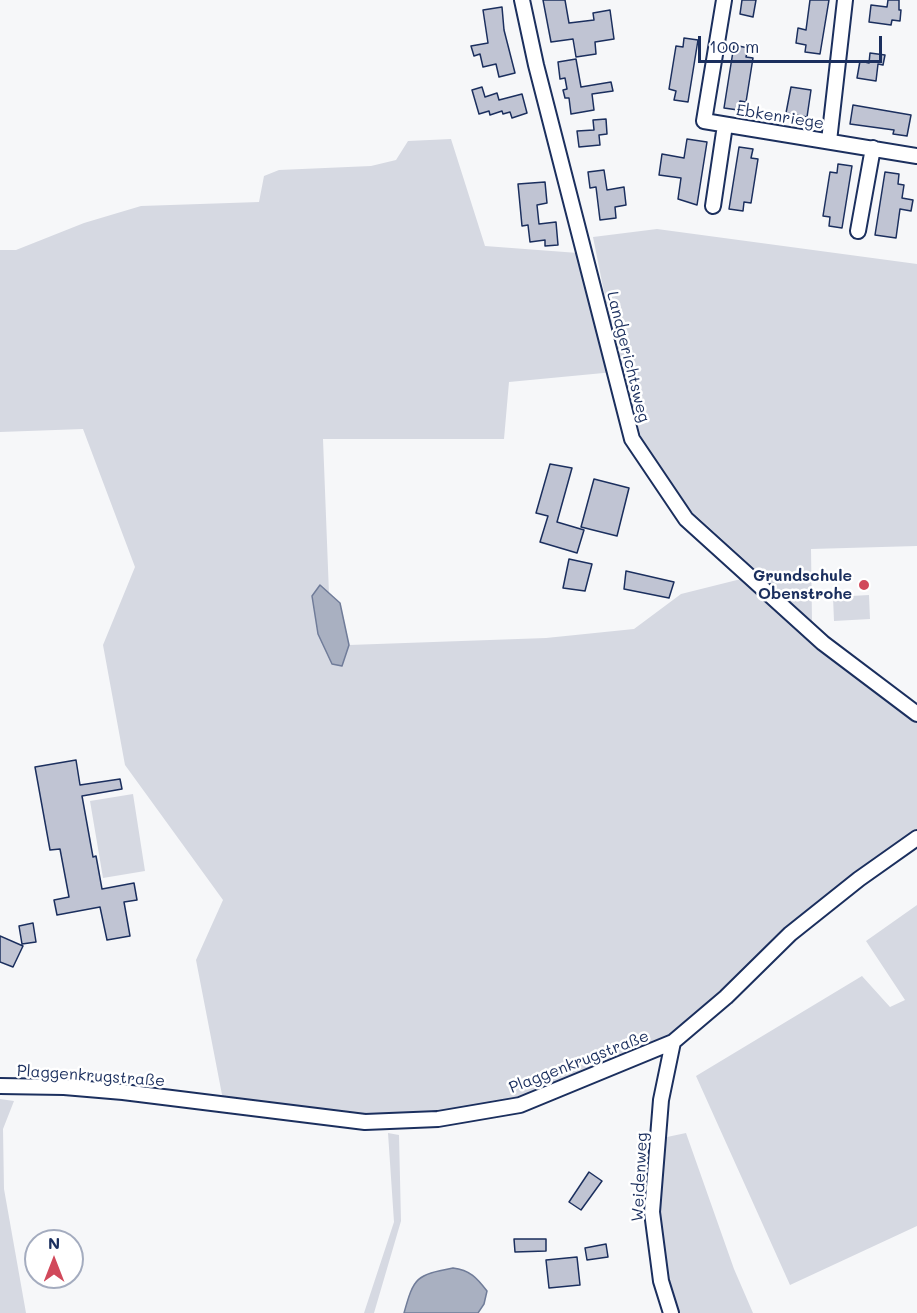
<!DOCTYPE html>
<html>
<head>
<meta charset="utf-8">
<style>
	body { margin:0 }
	#map { position:relative; width:917px; height:1313px; overflow:hidden; background:#f6f7f9; font-family:Mali,sans-serif }
	canvas { display:block }
	.north { position:absolute; left:24px; top:1229px; width:60px; height:60px; box-sizing:border-box; background:#fff; border:2px solid #a4acbf; border-radius:50%; rotate:0deg; font-size:16px; font-weight:700; line-height:24px; text-align:center; color:#1b2f5e }
	.north::after { content:''; display:block; margin:auto; width:21px; height:27px; background:#d1495b; clip-path:polygon(50% 0,100% 100%,50% 72%,0 100%) }
	.scale { position:absolute; left:698px; top:36px; width:184px; height:27px; box-sizing:border-box; border:3px solid #1b2f5e; border-top:0; padding-left:8px; font-size:18px; line-height:21px; white-space:nowrap; color:#1b2f5e; -webkit-text-stroke:4px #fff; paint-order:stroke }
</style>
</head>
<body>
<div id="map">
<canvas width="917" height="1313"></canvas>
<div class="north">N</div>
<div class="scale">100 m</div>
</div>
<script>
const ctx = document.querySelector('canvas').getContext('2d');
ctx.lineJoin = 'round';
function fillPath(path, color) { ctx.fillStyle = color; ctx.fill(path, 'evenodd'); }
function trace(path, color, width, dash) { ctx.strokeStyle = color; ctx.lineWidth = width; ctx.lineCap = dash ? 'butt' : 'round'; ctx.setLineDash(dash || []); ctx.stroke(path); }
function write(font, color, halo, rows, align = 'center') {
  ctx.font = font + ' Mali,sans-serif'; ctx.lineWidth = 5; ctx.setLineDash([]); ctx.textBaseline = 'middle'; ctx.strokeStyle = halo; ctx.fillStyle = color; for (const [text, x, y, turn = 0] of rows) {
    ctx.save(); ctx.translate(x, y); ctx.rotate((+turn || 0) * Math.PI / 180); ctx.textAlign = isNaN(turn) ? turn : align; if (halo) ctx.strokeText(text, 0, 0); ctx.fillText(text, 0, 0); ctx.restore();
  }
}
fillPath(new Path2D(`
	M451,139L485,246L578,253L614,372L509,382L504,439H323L329,594L342,665L349,645L546,638L634,629L681,594L749,577L917,714V838L859,879L673,1042L520,1105L400,1122L224,1105L196,960L223,900L125,765L103,645L135,567L83,429L0,432V250H16L84,223L141,206L259,202L264,176L279,170L371,166L396,160L408,141Z
	M657,229L917,264V546L811,549L812,621L689,509L642,440L614,342L593,237Z
	M869,595L870,619L834,621L833,597Z
	M133,794L145,871L103,878L90,801Z
	M917,905V1226L790,1285L696,1076L862,976L890,1007L905,1000L866,941Z
	M0,1099L14,1101L3,1129L4,1189L26,1313H0Z
	M388,1133L399,1135L401,1221L374,1313H364L394,1222Z
	M686,1133L734,1269L753,1313H677C663,1259 648,1191 667,1137Z`), '#d6d9e2');
const water = new Path2D(`
	M320,585L340,603L349,645L342,666L332,664L318,634L312,596Z
	M453,1268C470,1270 477,1278 487,1291L484,1304L478,1313H404C414,1277 416,1275 453,1268Z`);
fillPath(water, '#a9b0c1');
trace(water, '#707c99', 1.5);
const building = new Path2D(`
	M543,0H565L569,23L594,20L593,13L610,10L614,39L595,42L596,54L576,57L573,39L551,42Z
	M742,0H756L753,17L740,14Z
	M810,0H829L820,54L805,52L806,45L796,43L798,28L806,30Z
	M888,0H899V10H901L900,21L892,20L891,25L869,22L871,5L887,7Z
	M502,7L504,30L515,73L499,77L496,64L483,67L480,54L474,56L471,46L488,43L483,10Z
	M684,38L698,40L688,102L674,100L676,91L669,89L676,46L683,47Z
	M734,45L748,48L746,57L753,58L746,102L740,101L738,110L724,108Z
	M870,53L885,55L883,65L878,64L876,81L857,78L860,61L869,63Z
	M576,59L581,87L611,82L613,91L592,94L594,110L571,114L569,98H565L563,90L567,89L565,78L560,79L558,62Z
	M482,87L485,97L497,93L499,100L522,94L527,113L512,118L510,112L503,114L502,111L490,115L489,111L479,114L472,90Z
	M791,87L811,90L807,117L786,113Z
	M853,105L911,115L907,136L893,134L894,130L850,124Z
	M606,119L607,134L599,135L600,145L579,147L577,131L594,130L593,120Z
	M687,139L707,142L697,205L678,199L681,178L659,175L662,154L684,158Z
	M739,147L753,149L751,158L758,159L751,203L744,202L743,211L729,209Z
	M838,164L852,166L842,228L829,226L830,217L823,216L830,172L837,173Z
	M604,170L607,190L624,187L626,205L615,207L616,218L600,220L596,187L590,188L588,172Z
	M885,172L899,174L898,184L904,185L902,198L913,200L911,211L900,209L896,238L875,235Z
	M545,182L547,203L537,205L539,224L556,222L558,245L545,246V240L530,242L528,225L522,226L518,184Z
	M550,464L572,468L557,522L584,530L577,553L540,542L548,516L536,513Z
	M594,479L629,488L617,536L581,527Z
	M569,559L592,564L585,591L563,588Z
	M626,571L674,582L669,598L624,589Z
	M76,760L80,785L120,779L122,789L82,796L93,857L96,856L102,889L134,883L137,900L124,902L130,936L107,940L100,907L57,915L54,900L69,897L60,849L50,850L35,767Z
	M33,923L36,942L22,944L19,926Z
	M0,936L23,946L13,967L0,962Z
	M589,1172L602,1181L581,1210L569,1202Z
	M514,1239H546V1251L515,1252Z
	M606,1244L608,1257L587,1260L585,1248Z
	M577,1257L580,1285L549,1288L546,1260Z`);
fillPath(building, '#c0c4d3');
trace(building, '#1b2f5e', 1.5);
const minor = new Path2D(`
	M522,0L536,65L632,439L686,519L823,643L917,714
	M724,0L704,121L917,156
	M829,141L845,0
	M713,206L725,125
	M858,231L873,148
	M0,1086L64,1087L123,1092L365,1122L438,1119L520,1105L673,1042L726,997L790,934L859,879L917,838
	M671,1313L661,1281L652,1212L661,1100L673,1042`);
trace(minor, '#1b2f5e', 18);
trace(minor, '#fff', 14);
for (const [x, y, r, color] of [
	[864,585,6,"#d1495b"]
]) { const dot = new Path2D(); dot.arc(x, y, r, 0, 2 * Math.PI); ctx.fillStyle = color; ctx.fill(dot); trace(dot, '#fff', 2); }
write('16px', '#1b2f5e', '#fff', [
	["Ebkenriege",780,117,9],
	["Landgerichtsweg",628,357,76],
	["Plaggenkrugstraße",579,1062,-21],
	["Plaggenkrugstraße",91,1076,4],
	["Weidenweg",640,1177,-87]
]);
write('bold 16px', '#1b2f5e', '#fff', [
	["Grundschule",852,576],
	["Obenstrohe",852,594]
], 'right');
</script>
</body>
</html>
